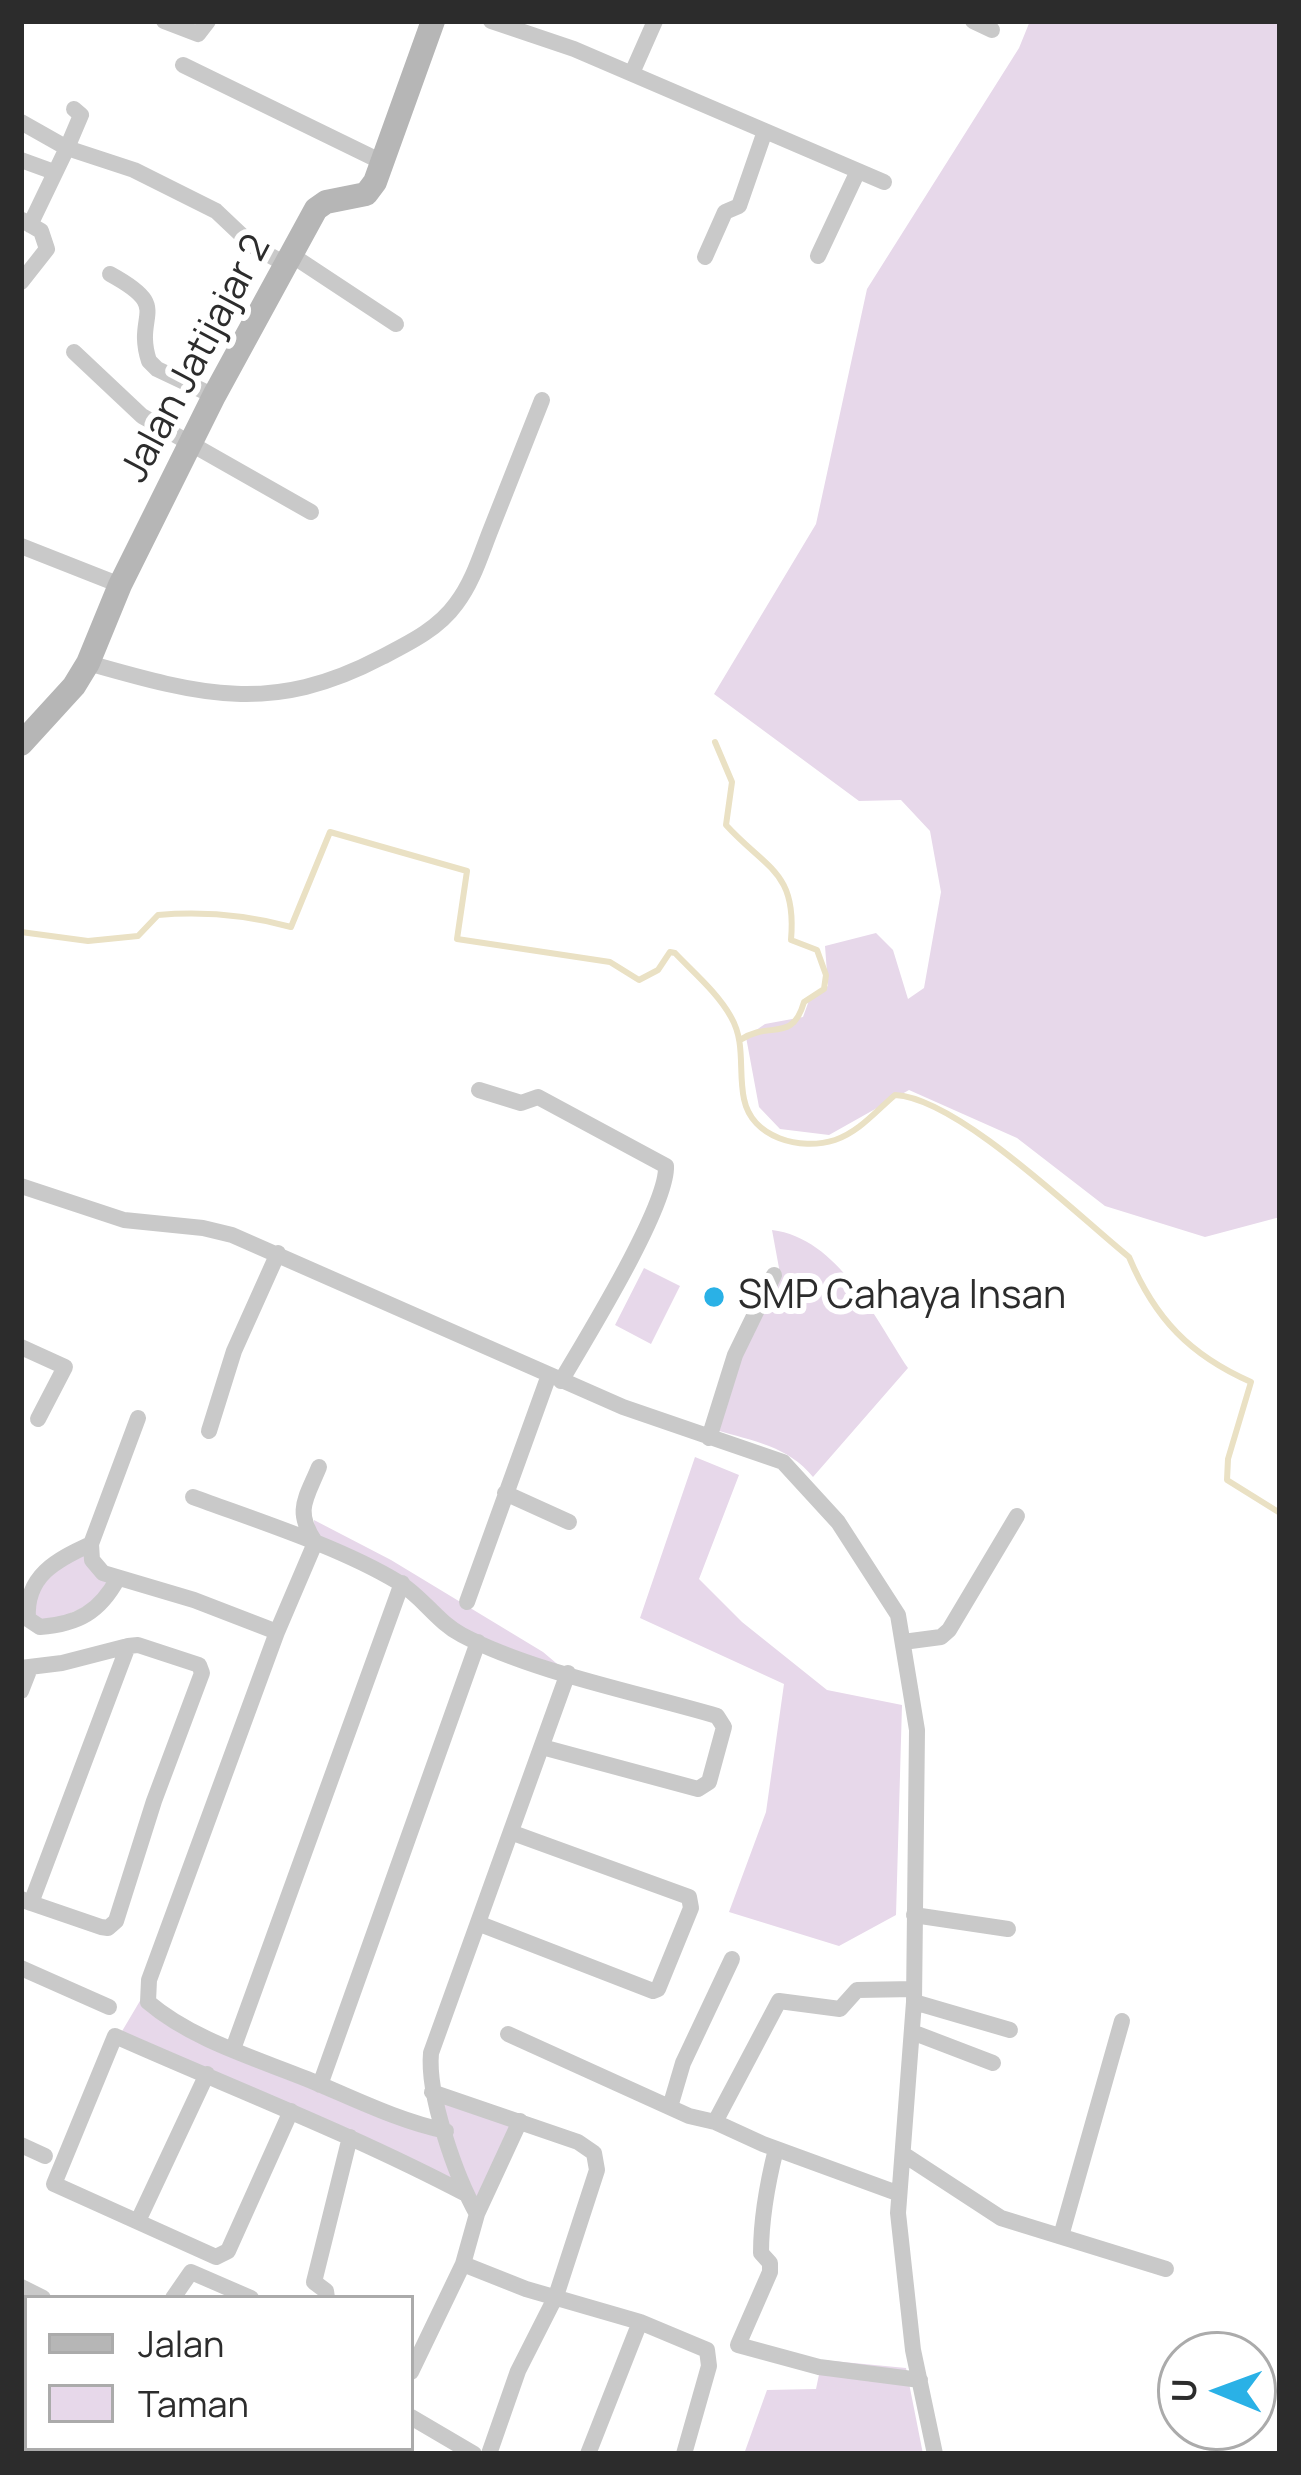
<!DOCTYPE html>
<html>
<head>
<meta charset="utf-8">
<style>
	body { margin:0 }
	#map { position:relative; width:1301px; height:2475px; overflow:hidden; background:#fff; font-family:Manrope,sans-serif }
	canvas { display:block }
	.frame { position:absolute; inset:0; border:24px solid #2c2c2c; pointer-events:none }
	.legend { position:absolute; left:24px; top:2295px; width:390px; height:156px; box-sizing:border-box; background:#fff; border:3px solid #ababab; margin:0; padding:15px 21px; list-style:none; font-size:36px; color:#2c2c2c }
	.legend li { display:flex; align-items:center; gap:24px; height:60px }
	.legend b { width:60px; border:3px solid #ababab }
	.north { position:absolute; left:1157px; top:2331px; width:120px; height:120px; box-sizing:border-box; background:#fff; border:3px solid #ababab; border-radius:50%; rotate:271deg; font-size:33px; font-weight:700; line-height:48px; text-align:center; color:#2c2c2c }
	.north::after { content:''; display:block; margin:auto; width:42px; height:54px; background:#2ab1e6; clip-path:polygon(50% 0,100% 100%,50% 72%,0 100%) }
</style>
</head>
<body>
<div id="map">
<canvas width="1301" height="2475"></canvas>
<div class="frame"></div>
<ul class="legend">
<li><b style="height:15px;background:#b6b6b6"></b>Jalan</li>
<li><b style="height:33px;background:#e7d8ea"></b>Taman</li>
</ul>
<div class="north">U</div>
</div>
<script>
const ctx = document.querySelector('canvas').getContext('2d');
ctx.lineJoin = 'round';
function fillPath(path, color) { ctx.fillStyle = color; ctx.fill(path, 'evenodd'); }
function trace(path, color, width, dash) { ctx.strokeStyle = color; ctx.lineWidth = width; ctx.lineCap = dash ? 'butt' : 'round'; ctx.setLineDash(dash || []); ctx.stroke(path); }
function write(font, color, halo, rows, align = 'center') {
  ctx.font = font + ' Manrope,sans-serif'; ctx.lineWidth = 12; ctx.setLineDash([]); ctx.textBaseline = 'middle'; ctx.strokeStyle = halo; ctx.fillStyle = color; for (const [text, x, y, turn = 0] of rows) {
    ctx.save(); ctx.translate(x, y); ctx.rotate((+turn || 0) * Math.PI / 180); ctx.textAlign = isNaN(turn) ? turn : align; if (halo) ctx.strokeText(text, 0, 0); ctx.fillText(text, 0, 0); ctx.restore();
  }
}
fillPath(new Path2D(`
	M1030,21H1280V1217L1205,1237L1105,1206L1017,1138L909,1090L829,1135L780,1129L759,1107L746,1037L765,1024L803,1017L811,995L828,986L825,946L876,933L893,950L908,999L924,988L941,892L930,831L901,800L859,801L714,694L816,524L867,289L1019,48Z
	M772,1230C838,1238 875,1318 908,1368L813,1477C788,1446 753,1441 716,1430L746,1336L779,1268Z
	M644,1268L680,1286L651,1344L615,1325Z
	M695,1457L739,1475L699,1579L742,1622L827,1690L902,1705L896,1915L839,1946L729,1912L766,1812L784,1684L640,1618Z
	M314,1520L391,1560L543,1652L568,1673L478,1642L402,1583L315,1543Z
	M91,1544L93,1560L118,1578L108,1596L40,1627L28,1608L30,1592Z
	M147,1989L160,2012L445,2131L432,2092L520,2121L477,2214L466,2194L118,2038Z
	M822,2360L906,2368L923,2454H744L767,2390L816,2389Z`), '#e7d8ea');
trace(new Path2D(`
	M715,742L732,782L726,825C766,869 797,871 791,940L817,950L826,975L824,989L804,1002C792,1044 770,1020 740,1040
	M21,932L88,941L138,936L158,915C204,911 247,915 291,927L330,832L467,871L457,939L610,962L639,980L658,970L670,952L675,953C693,972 718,993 731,1017C746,1043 738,1071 744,1099C752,1138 800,1151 835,1140C859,1132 876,1111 895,1095C958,1098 1077,1215 1129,1257C1155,1319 1190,1355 1251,1382L1228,1459L1227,1480L1280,1513`), '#eae1c4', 6);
trace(new Path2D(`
	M164,21L198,34L208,21
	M491,21L574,49L884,182
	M973,21L992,30
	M183,65L382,162
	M632,73L655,21
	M21,122L67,148L81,115L74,109
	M21,160L54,172
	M30,225L67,148L134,170L216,211L253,246L287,265
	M293,256L396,324
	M818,256L858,171
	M705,257L725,212L739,206L765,131
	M110,274C174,309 133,312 149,361L157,369L214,396
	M21,282L47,249L41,231L22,220
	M74,352L142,416L311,512
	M21,546L120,585
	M88,663C201,695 272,715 382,657C409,643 438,629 456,604C473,582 481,554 491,529C508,486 525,443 542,400
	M479,1090L521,1103L538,1097L666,1166C668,1206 585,1340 561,1381
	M21,1186L124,1220L203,1228L232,1235L623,1407L783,1462L838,1522L898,1615L917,1730L914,2002L898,2213L913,2350L935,2454
	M21,1347L65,1367L38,1419
	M138,1418L91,1544L92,1560L103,1573L194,1600L277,1632
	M209,1431L234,1351L278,1253
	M709,1438L735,1355L774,1275
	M505,1493L569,1522
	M193,1497C258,1521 340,1547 398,1582C422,1596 437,1622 462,1635C532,1672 639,1693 717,1716L724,1727L709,1782L698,1789L542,1747
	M315,1542C294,1510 306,1499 319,1467
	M315,1543L277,1632L149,1980L148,2002C191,2039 255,2058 307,2079C353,2098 398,2121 446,2131
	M91,1544C56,1560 25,1576 28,1619L40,1627C78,1624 100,1612 118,1578
	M467,1602L549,1375
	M903,1642L941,1637L949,1630L1017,1516
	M21,1668L62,1663L128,1646
	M21,1691L30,1668
	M21,1899L31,1903L101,1927L108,1928L116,1921L154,1801L202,1673L199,1665L138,1645L128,1646L31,1903
	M914,1915L1008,1929
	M480,1924L653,1991L658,1989L691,1908L689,1897L513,1833
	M21,1968L109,2007
	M914,2002L1010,2030
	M912,2032L993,2063
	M508,2034L689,2116L715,2122L763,2144L897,2193
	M233,2049L402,1583
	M320,2085L478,1642
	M432,2092L578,2142L594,2153L597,2170L556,2296L518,2371L489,2454
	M670,2107L683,2063L732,1959
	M291,2111L228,2251L216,2257L54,2184L115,2036C232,2088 352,2134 466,2194
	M715,2122L779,2001L840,2009L857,1990L914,1989
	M21,2145L45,2156
	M776,2149C767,2185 761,2217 761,2253L770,2263V2272L738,2345L819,2367L920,2380
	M903,2154L1001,2218L1166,2269
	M477,2214C456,2177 427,2095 431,2053L568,1673
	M138,2221L207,2074
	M1061,2236L1122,2021
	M463,2264L526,2289L640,2322L707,2350L709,2366L684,2454
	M21,2287L43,2298
	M173,2298L191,2272L251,2298
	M327,2298L326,2291L314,2282L350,2137
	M411,2372L463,2264L477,2214L520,2121
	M411,2417L474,2454
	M256,2448L267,2454
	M588,2454L640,2322`), '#c9c9c9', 16);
trace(new Path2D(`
	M21,744L74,686L88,663L120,585L214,396L316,209L326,202L366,194L375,182L433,21`), '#b6b6b6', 24);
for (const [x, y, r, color] of [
	[714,1297,12,"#2ab1e6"]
]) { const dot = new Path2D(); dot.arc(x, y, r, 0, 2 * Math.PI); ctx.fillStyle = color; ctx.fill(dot); trace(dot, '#fff', 4.5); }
write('39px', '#2c2c2c', '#fff', [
	["Jalan Jatijajar 2",197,359,-62]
]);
write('39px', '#2c2c2c', '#fff', [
	["SMP Cahaya Insan",738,1297]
], 'left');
</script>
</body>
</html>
